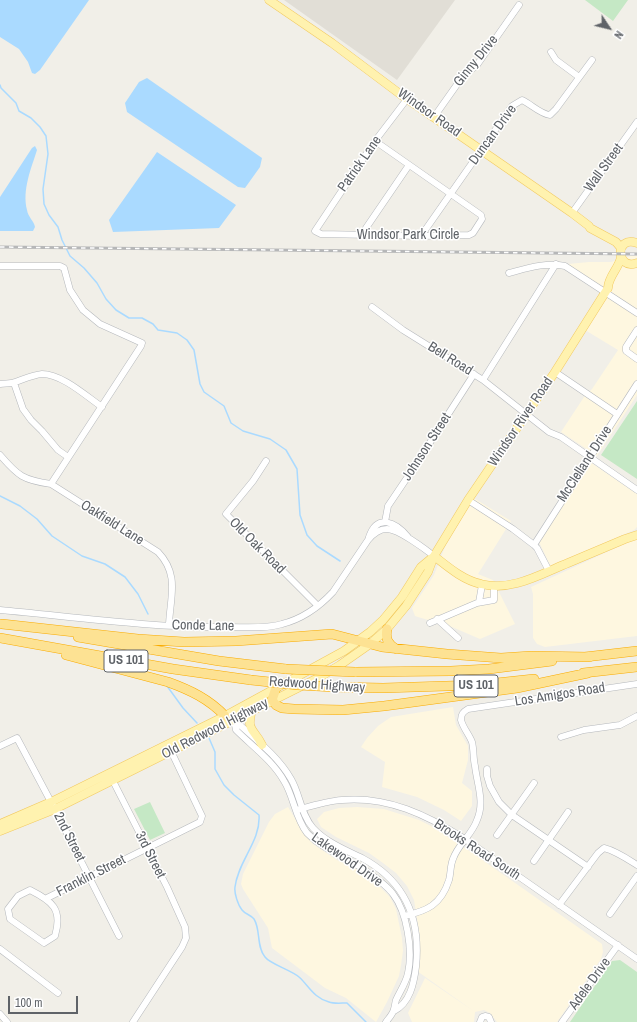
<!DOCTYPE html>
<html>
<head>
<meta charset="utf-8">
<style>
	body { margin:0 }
	#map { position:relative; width:637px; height:1022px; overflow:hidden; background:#f1efe8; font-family:"Archivo Narrow",sans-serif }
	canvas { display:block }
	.north { position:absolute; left:589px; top:8px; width:40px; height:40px; -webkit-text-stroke:3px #fff; paint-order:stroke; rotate:125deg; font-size:11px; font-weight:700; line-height:16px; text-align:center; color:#5f6368 }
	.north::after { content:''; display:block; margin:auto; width:14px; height:18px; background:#5f6368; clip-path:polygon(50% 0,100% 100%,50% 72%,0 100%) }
	.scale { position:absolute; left:8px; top:996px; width:70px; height:18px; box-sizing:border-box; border:2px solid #5f6368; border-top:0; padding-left:5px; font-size:12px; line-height:14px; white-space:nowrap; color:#5f6368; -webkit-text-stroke:3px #fff; paint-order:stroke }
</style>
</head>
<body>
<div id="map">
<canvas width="637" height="1022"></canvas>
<div class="north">N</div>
<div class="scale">100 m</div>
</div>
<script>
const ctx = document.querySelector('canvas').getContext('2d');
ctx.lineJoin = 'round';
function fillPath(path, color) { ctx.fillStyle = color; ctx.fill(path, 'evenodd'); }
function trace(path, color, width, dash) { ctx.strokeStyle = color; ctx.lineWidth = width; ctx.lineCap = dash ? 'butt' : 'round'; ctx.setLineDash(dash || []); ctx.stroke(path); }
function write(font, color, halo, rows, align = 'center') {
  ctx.font = font + ' "Archivo Narrow",sans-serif'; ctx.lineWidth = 3; ctx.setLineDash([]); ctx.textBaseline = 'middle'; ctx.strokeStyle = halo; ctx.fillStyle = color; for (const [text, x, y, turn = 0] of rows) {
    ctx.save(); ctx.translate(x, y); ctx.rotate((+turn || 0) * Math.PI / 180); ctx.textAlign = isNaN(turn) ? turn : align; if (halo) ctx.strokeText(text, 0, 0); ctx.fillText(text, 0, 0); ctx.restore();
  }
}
fillPath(new Path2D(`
	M631,256H637V395L597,456L561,432L584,397L592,389L618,350L585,330L610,293L568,264L589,262H611Z
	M590,462L637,494V527L634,530L551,567L539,542Z
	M472,497L511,521L478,574L493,580L515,624L480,639L452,627L418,617L415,616L412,608L434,575L445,547Z
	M637,538V636L545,647L537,644L533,638V594L531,587Z
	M453,707L456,725L468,746V760L462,783L472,791V806L461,821L444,810L417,797L382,787L385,762L361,747L367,738L378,726L391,717Z
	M288,807L299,825L313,844L337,860L354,868L373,880L390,897L396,909L402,938L403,951L401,965L399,976L387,1002L376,1022L346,998L325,988L272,948L268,928L243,889L241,884L243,874L269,822L275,814Z
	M357,807L384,809L419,820L431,826L471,852L602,944L603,952L601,959L557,1022H497L490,1013L484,1010L475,1012L417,971L420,955V937L414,900L407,886L396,873L383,863L369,853L336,837L321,827L317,819L324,812L339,808Z
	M425,978L475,1012L474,1022H412L408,1013Z`), '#fef7e0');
fillPath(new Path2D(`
	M284,0H455L397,80Z`), '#e1ded6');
fillPath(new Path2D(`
	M585,0H628L613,21Z
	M637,401V479L601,455Z
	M150,802L165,833L150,840L134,809Z
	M620,960L637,972V1022H570L612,961Z`), '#c5e8c5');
fillPath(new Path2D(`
	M0,0H89L40,70L35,74L32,73L28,62L19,49L0,37Z
	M147,78L262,158L260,167L245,188L238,187L127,112L125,103L139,82Z
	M35,146L37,150C31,169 22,190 27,210C28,217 34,221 35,227L33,231H0V197L32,148Z
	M157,152L236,205L219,228L113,232L109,220Z`), '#aadaff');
trace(new Path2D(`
	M0,85L1,88L16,103L19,111L31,118L40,127L46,136L48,154L43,189L44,204L49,215L58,227L62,240L70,256L84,268L97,283L106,299L116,310L129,318H142L153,324L158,330L177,333L187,340L194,350L200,384L204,392L224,406L231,423L243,431L270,439L286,450L297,469L300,515L307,535L317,546L340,561
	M0,496L20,506L37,519L52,536L82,556L105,564L125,577L138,594L148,614
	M167,686L183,708L197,723
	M209,738L215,752V769L224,785L234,795L259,815C261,841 238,861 235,887C234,893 238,905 242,910C245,914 251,915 254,919C261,930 256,946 265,957C270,964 291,970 299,977C309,986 314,998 329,1002C334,1004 341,1003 347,1003L366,1022`), '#aadaff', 1.5);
const minor = new Path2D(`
	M551,52L556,60L579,77
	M434,117L463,76L477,65L519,5
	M375,141L481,215L482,219L473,233L469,235L421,236L321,234L315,231L375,141L407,99
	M572,213L637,122
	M364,235L366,228L409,165
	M421,236L512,106L522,100C531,104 540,114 550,115L556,109L592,60
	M0,266H60L64,268L70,290L83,310L100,324L142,343L141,346L51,484
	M509,273C528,268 546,262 565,266L637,313
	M372,307L403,330L483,380L549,432L561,437L637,490
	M637,330L626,347V351L637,359
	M555,372L617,414
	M483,380L556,264
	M14,383L23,409L31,420L42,431L58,450L68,457
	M0,384C5,383 11,384 15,382C24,379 33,375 42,374C62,374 86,396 102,407
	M0,455C18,476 23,480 51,484L158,552C180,575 170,597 169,625
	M266,461L253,481L226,514L318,606
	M468,500L513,529L534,545L537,548L549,571
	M385,522L388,506L413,469L474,374
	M369,537C377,513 396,522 408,537
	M534,545L637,384
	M479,602L482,585
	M0,610C76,617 152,628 228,627C245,627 265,629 282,624C302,619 319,607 333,592L368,540C373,534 379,529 387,529C398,529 425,549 434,556
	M437,619L458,638
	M430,623L477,603L494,600V587
	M230,721L235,725L236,730C252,746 273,761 284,781C294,797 295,818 307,833C322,849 345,856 363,869C373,876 386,884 393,894C407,912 413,950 408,973C406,983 400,991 396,1000C395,1003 395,1006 394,1009C393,1014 389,1018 386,1022
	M235,725L241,726C259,742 279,758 291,779C300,794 301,815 313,828C326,842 345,850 362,858C405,881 421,919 416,967C414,983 410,1003 394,1011
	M561,737L584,730L620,725L637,716
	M0,746L17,738L51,802L119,936
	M487,769V776L490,786L499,802L512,815L588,867
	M111,777L167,887L185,927L186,938L182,947L133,1022
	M297,810C311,806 327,801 342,800C388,796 427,815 465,839L637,959
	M497,835L534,783
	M534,861L568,812
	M30,890C52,901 63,909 55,936L44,943L10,919L8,909L18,896Z
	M47,898L200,822L202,816L171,751
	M559,905L598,853L604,848C616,851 626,858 637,865
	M610,914L637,876
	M404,916C427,911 441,905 449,880C451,873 450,866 453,859C458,844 472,835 477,820C485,802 477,784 475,766C473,758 474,750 472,742C469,734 463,728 461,720C461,714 463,712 468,709L637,684
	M0,949L58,993
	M0,1014L7,1022
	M480,1022L482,1017L485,1016L489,1017L491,1022
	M562,1022L618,945`);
const major = new Path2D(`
	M269,0L332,43L400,94L572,213L589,226L590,228L616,242L621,248
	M637,243C614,235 616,271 637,263
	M434,556C448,567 463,580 481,584C511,592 541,574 568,563C587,555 606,547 625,539L637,535
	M252,710C246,732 254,728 262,745
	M0,824L51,802L225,716L344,651L370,632L383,620L402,597L421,567L433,557
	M0,831L55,809L320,677L340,665L370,644L387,629L406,606L428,572L434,556L468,500L555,372L608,288C608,277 619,268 621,257`);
const highway = new Path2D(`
	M2,624L138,639L184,642L236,641L332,634L382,647L447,654L501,658L531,656L590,657
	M387,629C385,639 388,644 396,649
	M78,637L219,661L286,669
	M0,638L173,669L251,680
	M66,655L168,682C190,690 209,699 225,716
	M585,657L637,651
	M355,672L451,671L489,669L552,661
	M583,673L637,667
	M334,687L383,688L478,685L534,679
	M276,688L272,700L276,705L282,708L294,709L343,710L384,706L517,688L588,673`);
trace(minor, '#b5b8bc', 7);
trace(major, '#f2c960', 9);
trace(highway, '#f9ab00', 10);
trace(minor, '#fff', 6);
trace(major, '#fff2af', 8);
trace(highway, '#fde293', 9);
const rail = new Path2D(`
	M0,247L637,254`);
trace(rail, '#b6b7b8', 3);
trace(rail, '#fff', 1.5, [4.5]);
const highwayBridge = new Path2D(`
	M286,669L355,672
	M251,680L298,685L334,687`);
trace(highwayBridge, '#f9ab00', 10, []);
trace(highwayBridge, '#fde293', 9);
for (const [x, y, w] of [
	[126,661,44],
	[476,686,44]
]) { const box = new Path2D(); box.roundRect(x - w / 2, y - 11, w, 22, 3); ctx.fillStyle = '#fff'; ctx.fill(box); trace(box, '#5f6368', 1); }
write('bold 13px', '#5f6368', null, [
	["US 101",126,661],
	["US 101",476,686]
]);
write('14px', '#5f6368', '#fff', [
	["Ginny Drive",476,61,-51],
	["Windsor Road",429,113,35],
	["Duncan Drive",493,135,-54],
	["Patrick Lane",360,164,-55],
	["Wall Street",604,168,-54],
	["Windsor Park Circle",408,235],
	["Bell Road",450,359,32],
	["Windsor River Road",521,422,-56],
	["Johnson Street",427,447,-57],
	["McClelland Drive",585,464,-57],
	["Oakfield Lane",112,523,32],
	["Old Oak Road",257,546,45],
	["Conde Lane",203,626,1],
	["Redwood Highway",317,685,4],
	["Los Amigos Road",560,695,-9],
	["Old Redwood Highway",215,729,-27],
	["2nd Street",69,837,63],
	["Brooks Road South",477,850,33],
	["3rd Street",150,855,63],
	["Lakewood Drive",347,860,35],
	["Franklin Street",91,876,-27],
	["Adele Drive",590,984,-54]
]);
</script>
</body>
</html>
